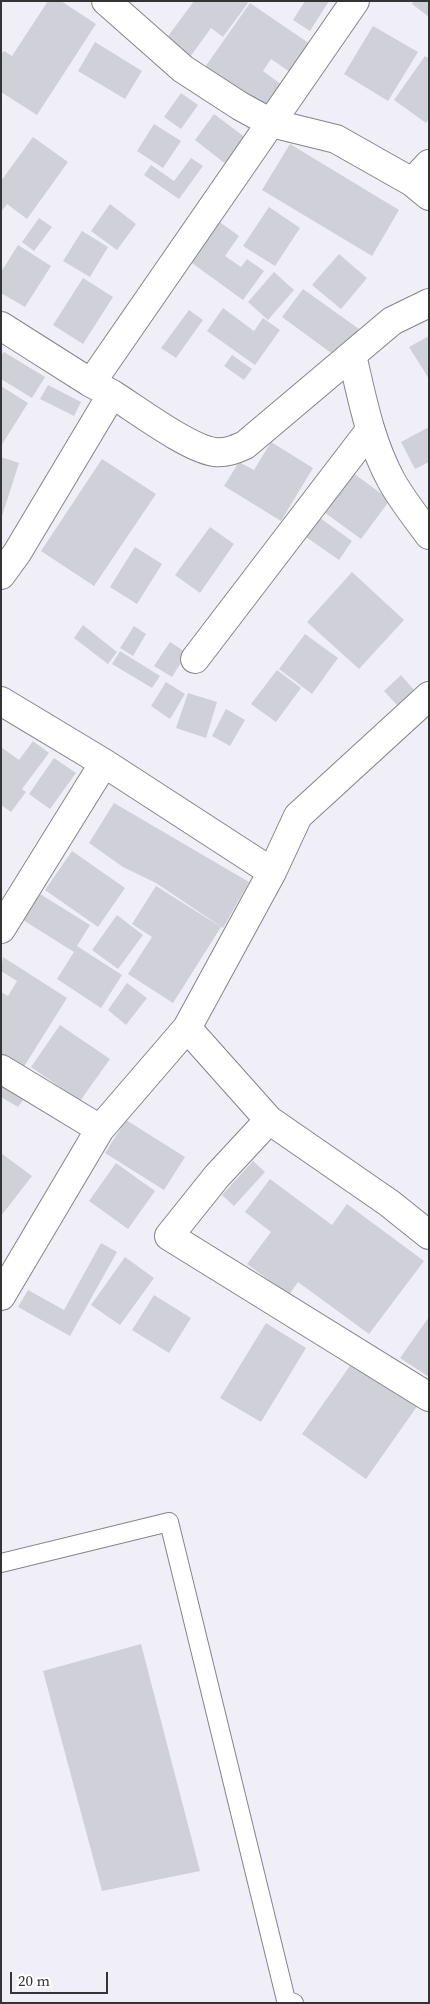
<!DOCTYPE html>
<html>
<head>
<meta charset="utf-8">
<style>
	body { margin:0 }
	#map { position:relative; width:430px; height:2004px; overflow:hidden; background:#f0eff8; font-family:"Source Serif 4",serif }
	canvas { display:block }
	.frame { position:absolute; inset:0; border:2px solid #343437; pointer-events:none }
	.scale { position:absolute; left:10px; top:1972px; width:98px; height:22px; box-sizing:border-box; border:2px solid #343437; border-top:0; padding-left:6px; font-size:15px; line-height:18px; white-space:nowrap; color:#343437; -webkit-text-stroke:4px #fff; paint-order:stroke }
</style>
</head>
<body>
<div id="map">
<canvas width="430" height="2004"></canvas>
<div class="frame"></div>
<div class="scale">20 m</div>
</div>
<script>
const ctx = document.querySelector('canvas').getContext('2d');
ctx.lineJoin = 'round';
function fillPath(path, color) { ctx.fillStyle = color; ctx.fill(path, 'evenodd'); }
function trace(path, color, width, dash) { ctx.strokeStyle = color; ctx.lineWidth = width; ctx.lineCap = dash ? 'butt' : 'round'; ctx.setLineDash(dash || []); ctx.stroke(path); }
fillPath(new Path2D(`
	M48,1H61L96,24L37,115L1,92V54L4,51L12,56Z
	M194,1H246L248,3L223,37L211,28L190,57L166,39Z
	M305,1H329L310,31L293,20Z
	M414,1H429V17L412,4Z
	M250,3L310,44L290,72L271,59L263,71L285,87L266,114L203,70Z
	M373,26L418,52L388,101L344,74Z
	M95,42L142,71L125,99L78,71Z
	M425,56L429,58V119L426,123L394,100Z
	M181,93L198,105L181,129L164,117Z
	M214,114L250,141L231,168L195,140Z
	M154,124L181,141L163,168L137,151Z
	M33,137L68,162L27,219L7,204L1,212V181Z
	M290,144L399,210L372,256L262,190Z
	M191,158L203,166L179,199L144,175L151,165L174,181Z
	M110,204L136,224L117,250L91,231Z
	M269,207L300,228L275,266L243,246Z
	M39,218L52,227L34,251L22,242Z
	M214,218L239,236L225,256L241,267L247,259L264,271L243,300L185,258Z
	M82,231L108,247L90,277L63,261Z
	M18,245L51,266L25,307L1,293V272Z
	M339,254L367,278L341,309L312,285Z
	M274,272L294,290L268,320L248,302Z
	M83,278L113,297L83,344L53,325Z
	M303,289L359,329L338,358L282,317Z
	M223,308L254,331L263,318L280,330L255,365L207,331Z
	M189,310L203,320L176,358L161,348Z
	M429,336V379L409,347Z
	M4,352L45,377L32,398L1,379V356Z
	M232,355L252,369L244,380L224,366Z
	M48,385L81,402L74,416L40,399Z
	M1,386L28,403L1,446Z
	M429,427V462L415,469L401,442Z
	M271,442L313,468L281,521L224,486L239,462L254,470Z
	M1,457L19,463L2,516H1Z
	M102,459L156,494L94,586L41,551Z
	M353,473L390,500L361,539L324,512Z
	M320,518L352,541L339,560L306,537Z
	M210,527L234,544L200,593L175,575Z
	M135,547L162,564L137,604L110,587Z
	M352,572L404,620L359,669L307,622Z
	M83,625L117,652L108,664L74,638Z
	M134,626L146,634L133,656L120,648Z
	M305,634L338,658L312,694L279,669Z
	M170,642L187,653L172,677L154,666Z
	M120,651L160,676L152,688L112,664Z
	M277,670L301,688L276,722L251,704Z
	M401,675L414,690L397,705L384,691Z
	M166,682L185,694L170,719L151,706Z
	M188,693L217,702L206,738L176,728Z
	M226,709L245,720L230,746L212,736Z
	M33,741L49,753L22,789L26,792L11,812L1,805V747L19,760Z
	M54,758L76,773L50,809L29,794Z
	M114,803L249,882L223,928L156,883L123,867L89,843Z
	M72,851L125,888L98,927L45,890Z
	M156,886L221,927L173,1003L128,974L152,937L132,924Z
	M40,894L90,925L77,946L122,975L101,1008L57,979L74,952L23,920Z
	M117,915L143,935L118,969L92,950Z
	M3,957L67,998L20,1073L1,1061V992L8,996L17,981L1,971Z
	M127,983L147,998L126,1025L108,1010Z
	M60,1025L110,1059L80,1101L31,1067Z
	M1,1084L24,1099L18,1107L1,1097Z
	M126,1120L185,1157L164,1190L105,1153Z
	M1,1153L32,1176L1,1216Z
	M253,1161L265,1172L234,1206L222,1195Z
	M116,1163L155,1191L128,1229L89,1201Z
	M270,1179L332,1225L347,1204L424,1261L369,1334L298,1282L289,1295L247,1264L271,1232L245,1212Z
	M101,1243L117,1252L70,1336L18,1307L28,1290L64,1310Z
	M125,1257L154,1278L120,1325L91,1305Z
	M154,1295L191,1318L169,1353L132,1330Z
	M429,1317V1377L400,1358Z
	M266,1323L306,1348L261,1422L220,1398Z
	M354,1360L418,1405L366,1479L302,1434Z
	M141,1644L200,1871L102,1891L43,1671Z`), '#d0d0d8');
const service = new Path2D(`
	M1,1563L169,1522L286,2000L294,2003`);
const minor = new Path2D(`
	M106,1L183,69L240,106L271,123L336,139L412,182L429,196
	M412,182L429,164
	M1,326L91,383
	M352,355C362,398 370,441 391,480C402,500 416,517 429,535
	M112,394L91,383L355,1
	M1,575L17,553L112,394C136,409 189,449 215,452C226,453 234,450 245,445L392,321L429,303
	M195,659L370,430
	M1,701L104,763L272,872
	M1,929L104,763
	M187,1028L269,1120L389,1203L429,1235
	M1,1069L100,1129
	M269,1120L217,1176L169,1236L429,1397
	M1,1296L100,1129L187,1028L272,872L298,816L429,696`);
trace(service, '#84848b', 20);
trace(minor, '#84848b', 30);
trace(service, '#fff', 18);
trace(minor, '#fff', 28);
</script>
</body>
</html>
